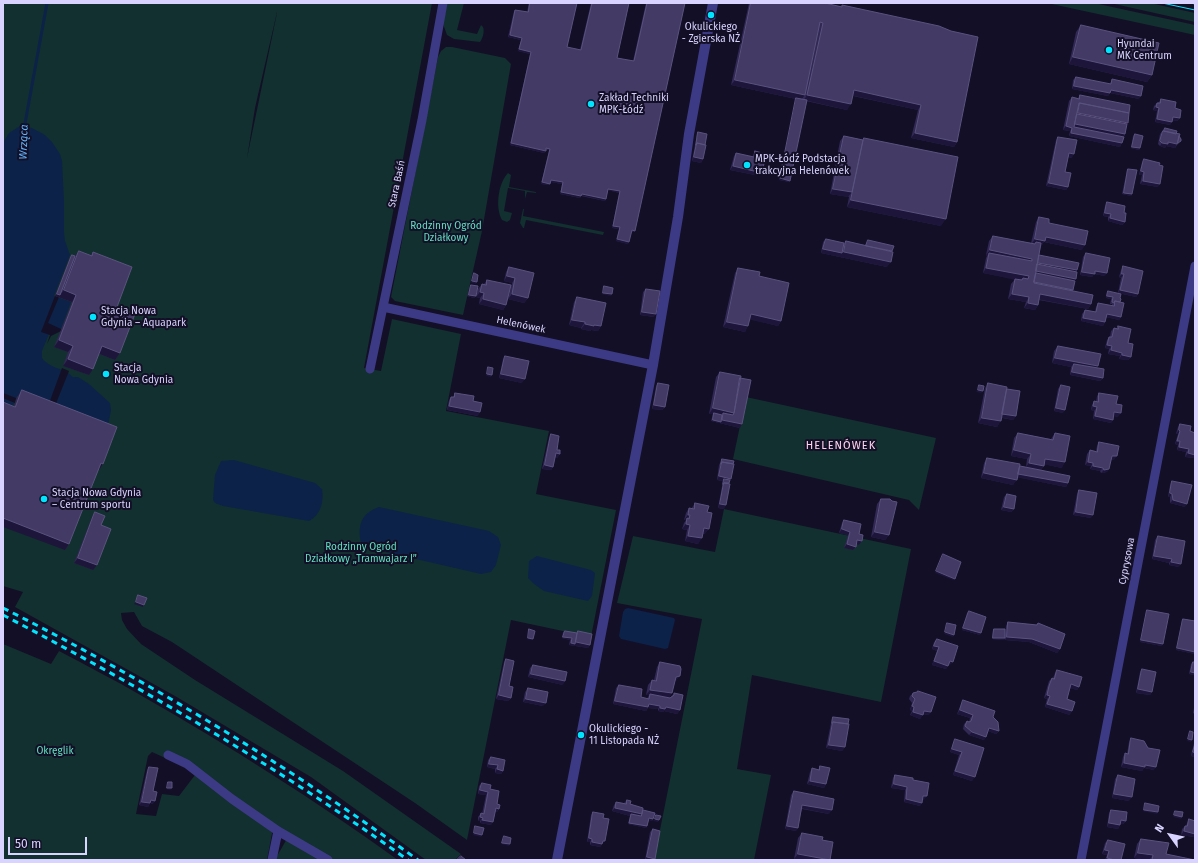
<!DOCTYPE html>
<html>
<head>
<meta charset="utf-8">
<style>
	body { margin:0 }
	#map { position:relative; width:1198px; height:863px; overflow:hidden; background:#130f26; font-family:"Fira Sans",sans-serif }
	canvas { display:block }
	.frame { position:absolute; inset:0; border:4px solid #d9d4ff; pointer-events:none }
	.north { position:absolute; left:1150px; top:815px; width:40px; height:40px; -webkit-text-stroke:3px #130f26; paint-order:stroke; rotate:303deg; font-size:11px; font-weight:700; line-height:16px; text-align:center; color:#d9d4ff }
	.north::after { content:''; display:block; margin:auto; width:14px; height:18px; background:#d9d4ff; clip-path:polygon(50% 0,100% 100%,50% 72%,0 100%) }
	.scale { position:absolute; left:8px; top:837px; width:79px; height:18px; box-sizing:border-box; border:2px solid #d9d4ff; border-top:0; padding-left:5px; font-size:12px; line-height:14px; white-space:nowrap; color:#d9d4ff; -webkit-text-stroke:3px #130f26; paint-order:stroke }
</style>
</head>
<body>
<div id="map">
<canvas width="1198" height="863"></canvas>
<div class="frame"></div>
<div class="north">N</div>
<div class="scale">50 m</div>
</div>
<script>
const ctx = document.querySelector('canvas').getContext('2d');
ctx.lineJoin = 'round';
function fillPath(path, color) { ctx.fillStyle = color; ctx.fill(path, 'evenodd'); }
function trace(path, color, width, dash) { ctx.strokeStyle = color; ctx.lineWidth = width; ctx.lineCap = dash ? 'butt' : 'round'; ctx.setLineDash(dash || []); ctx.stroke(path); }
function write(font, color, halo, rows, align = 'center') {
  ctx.font = font + ' "Fira Sans",sans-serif'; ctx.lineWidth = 4; ctx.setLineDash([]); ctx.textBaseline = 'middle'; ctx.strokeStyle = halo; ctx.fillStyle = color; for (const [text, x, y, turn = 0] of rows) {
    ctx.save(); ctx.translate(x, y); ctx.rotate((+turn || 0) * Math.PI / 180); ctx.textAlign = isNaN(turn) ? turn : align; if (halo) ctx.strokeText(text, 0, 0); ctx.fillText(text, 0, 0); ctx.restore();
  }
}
fillPath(new Path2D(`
	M3,3H432L364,368L381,371L392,319L461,334L446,411L549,431L536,494L616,510L591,637L511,620L467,840L415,803L172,642L142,626L134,612L121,613L122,620L127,629L141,644L195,680L343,771L461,854L455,860H426L311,777L175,696L15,607L23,592L3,586ZM277,12V13L247,158L255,108Z
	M447,3H464L457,30L477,34L481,25C486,28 483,38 480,42L454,39L447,35L443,24Z
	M1047,3H1094L1195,25V35Z
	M1110,3H1150L1195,13V22Z
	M446,47H452L505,58L511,64L482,231L463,315L395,301L391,297L438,57L441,51Z
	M508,173L511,175L509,187L536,192V193L527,192L525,199V191L508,188L504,211L512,213L510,220L507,222L502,220C495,208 498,183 508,173Z
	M523,209H524L523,216L604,232L603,235L526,220L524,228H523L520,223Z
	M746,397L936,438L919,510L909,500L733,459Z
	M724,509L911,549L881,702L752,675L737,769L771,775L754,860H654L702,619L617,603L633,536L715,552Z
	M3,644L51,664L59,651C87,666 115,680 142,696C230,746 316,801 398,860H276L277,856L288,837L273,828L267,860H3ZM152,752L185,767L195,775L179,796L162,794L156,816L136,814L148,756Z`), '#12302f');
fillPath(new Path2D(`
	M20,126L32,128L45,135L52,142L60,154L62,161L64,202V232L65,241L70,255L54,296L71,302L61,329L49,334L42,351V358C50,369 65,368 73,377H78L89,384L110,403L111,410L107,431L17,396L10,412L3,410V143L9,133Z
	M234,460L315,483L322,489C324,501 321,515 309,521L223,506L215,503L213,500L215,475L221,461Z
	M379,507L489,531L498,537L501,545L496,565L491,572L481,574L368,548L361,543C357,524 362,513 379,507Z
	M537,556L591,570L595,573L592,596L588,601L544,591L534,584L528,578L529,561Z
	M628,608L674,618L675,620L668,648L665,649L621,639L619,636L623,612L625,609Z`), '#0c2248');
fillPath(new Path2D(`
	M55,296L59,297L48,323L61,329V331L51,336L47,344L50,335L41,332Z
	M62,368L69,371L53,411L47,409Z
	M3,393L16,398L15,403L3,398Z`), '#130f26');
trace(new Path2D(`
	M24,129L47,3`), '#0c2248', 3);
trace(new Path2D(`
	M383,307L653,365
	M370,369L422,120L443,3
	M168,755L187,764L232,799L278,831L328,860
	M272,860L278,831
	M1081,860L1195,266`), '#3d3a85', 9);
trace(new Path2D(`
	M557,860L653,365L678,217L689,134L713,3`), '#3d3a85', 10);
trace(new Path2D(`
	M1162,3L1195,10
	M1190,3L1195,4`), '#00e5ff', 1);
trace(new Path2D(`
	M3,608C148,681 287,765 418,860
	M3,615C143,688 279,768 408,860`), '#00e5ff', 3, [6, 5]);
fillPath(new Path2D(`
	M529,3H577L567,47L580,50L591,3H629L617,58L633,61L646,3H685L635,231L634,232H631L628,244L616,241L619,229L612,228L619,193L608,190L606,199L605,201L581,196L580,198L560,194L562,184L551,182L549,185L541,184L549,150H546L544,153L510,145L530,54L518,51L521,40L508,37L514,11L515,10L527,12Z
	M749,3H825L841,7L842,5L957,142L954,147L911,138L918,110L853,96L847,110L806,101L789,182L779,180L796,99L731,85Z
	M1081,25L1152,75L1147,82L1069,64L1076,32Z
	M1076,77L1110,84L1112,79L1139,99L1110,93L1108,96L1072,89L1073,80Z
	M1080,95L1127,124L1125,134L1124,137L1120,147L1069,136L1070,131L1063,130L1069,101L1072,97L1078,98Z
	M1161,99L1175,108L1180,118L1177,121L1172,120L1170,125L1155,122L1157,111L1153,110L1154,106L1157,103H1158Z
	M1165,128L1176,134L1179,143L1178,144L1175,148L1166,146L1165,148L1160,146L1158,144L1160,134Z
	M698,132L705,145L703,159L701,163L692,161L697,134Z
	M1135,134L1140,148L1139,150L1131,148L1133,136Z
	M844,136L863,140L864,138L941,226L847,207L849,197L830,194L840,141Z
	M1058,137L1072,158L1068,157L1065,172L1068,187L1066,190L1046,186L1056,140Z
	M755,151L760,176L730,170L734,156L736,153L753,157V155Z
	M1144,159L1158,187L1140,184L1142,175H1139L1142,162Z
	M1128,169L1132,194L1131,196L1122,194L1127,170Z
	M1107,202L1124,213L1125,222L1122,225L1108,221V217L1103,216L1105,206Z
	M1039,217L1049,223L1082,250L1044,242L1041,246L1039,255L1077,270L1076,272L1074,281L1073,291L1091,304L1088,309L1039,300L1038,305L1035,310L1024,308L1026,302L1008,299L1011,284L1015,279L983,273L986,258L987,256L986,255L989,241L993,236L1031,243L1036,222Z
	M826,239L844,243L846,241L865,245L868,240L887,267L821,253L823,242Z
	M79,251L90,256L93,252L117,307L120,353L115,360L99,354L89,375L63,366L68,352L54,347L72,302L55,296L70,257L72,255L75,256Z
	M1086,253L1105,276L1094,274L1092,277L1080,275L1083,257Z
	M1123,266L1138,294L1136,297L1118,293L1121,278L1119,277L1121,270Z
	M509,267L528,298L524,303L508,299L512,283L504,281L506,272Z
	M738,268L759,276L781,321L778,326L750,319L745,332L723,327L735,273Z
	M487,280L506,305L503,310L479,304L480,298L476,297L478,289L482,284H484Z
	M471,285L476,296L474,298L467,296L470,286Z
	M646,289L654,317L640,315L643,292Z
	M1108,291L1120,298L1121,317L1119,320L1106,317L1105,322L1103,326L1081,321L1082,314L1085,310L1095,312L1096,307L1098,303L1112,306V304H1110L1111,299L1106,298L1107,293Z
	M577,297L601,326L598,331L591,330L590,331L581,329V328L569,325L574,302Z
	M1118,326L1128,343L1131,357L1128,360L1119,359L1120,356L1108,354L1109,349L1105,348L1107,340L1109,337H1110L1111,331L1114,328L1117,329Z
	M1058,346L1097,368L1103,378L1100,381L1070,375L1071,367L1052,363L1054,351Z
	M505,356L522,383L499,378L503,359Z
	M720,372L740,428L711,421L713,414H709L716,377Z
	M658,383L665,407L662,410L652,409L656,386Z
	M988,383L1007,389L1016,416L1013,420L1002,418L997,427L978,423L985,388Z
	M1061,385L1063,413L1054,411L1058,389Z
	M22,390L99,470H98L69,544L65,550L14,406L17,397Z
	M455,393L478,416L447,410L449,400L451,397H453Z
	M1099,393L1116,404L1118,417L1114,416L1111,423L1093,419L1094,411L1091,410L1092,405L1094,401L1096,402L1097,396Z
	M1180,424L1190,431L1195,433V458H1194L1185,457L1186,452L1177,450L1178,445L1175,444L1178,434H1176L1178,427Z
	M1018,433L1051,439L1055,433L1062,468L1044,464V466L1041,470L1068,483L1066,487L1017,477L1013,485L981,478L984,463L987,458L1026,467L1027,459L1011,456L1014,438Z
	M551,434L557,450L560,454L557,458L555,457L553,467L551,470L542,469L549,438Z
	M1099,442L1114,460L1111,459L1107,472L1101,473L1100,471L1090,469L1091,466L1085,465L1087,454L1090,450L1096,451L1097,446Z
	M722,459L731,479L730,480L724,509L718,508L723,481L717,480L719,465Z
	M1172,481L1185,507L1170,503V497H1168L1170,485Z
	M1079,490L1091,518L1073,515L1077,494Z
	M1007,494L1014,509L1011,512L1001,510L1004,497Z
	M881,499L892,501L889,535L885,540L871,537L877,504Z
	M695,503L707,512L705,534H703L698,544L685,541L687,530L682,529L684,523L686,520H684L686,513L689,508L691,509Z
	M95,512L101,525L93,570L74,563L92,517Z
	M844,520L859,534L862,541L859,545L856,544V547L853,550L844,548L848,535L839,533L842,523Z
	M1158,536L1179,567L1169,565V563L1152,559L1155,540Z
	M1147,610L1162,646L1140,642L1146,612Z
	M969,611L980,635L962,630L967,613Z
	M1183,619L1195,621V654L1176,650L1182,620Z
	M1008,622L1036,625L1038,623L1060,649L1057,653L1029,642L1005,640V638L1004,640L992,639L993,630L994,629L1005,635L1006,626Z
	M565,631L577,633L578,631L590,645L588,648L569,645L570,640L562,638L563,632Z
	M937,639L950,665H948L946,669L932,665L937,651L932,649L934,642Z
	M506,659L511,698L508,701L496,699L504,662Z
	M660,662L676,681H675L672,693L669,697L670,698L672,696L674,693L680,710L677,714L664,711L663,712L658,711V709L648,708L646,711L613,704L616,688L619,685L641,697L647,699L649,695H646L648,685L652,680H654L657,667Z
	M1193,662H1195V675L1189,674L1191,664Z
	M533,665L563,685L528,677L530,668Z
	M1142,669L1152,692L1150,695L1136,693L1140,672Z
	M1057,670L1079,687L1077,690L1070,688L1067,699L1070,715L1045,707L1047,699L1044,698L1049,681L1052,678H1053L1055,673Z
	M528,688L543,706L523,702L525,692Z
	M918,691L929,715L923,714L920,719L910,715L912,711L910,710L912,703L909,699L910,696L913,693L917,692Z
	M963,700L993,717L999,731L996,734L988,731L984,740L969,735L963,729L964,724L967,721L969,722L970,718L957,714L961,704Z
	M1195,703V714L1193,713Z
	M833,717L845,747L842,751L826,748L832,718Z
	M1131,738L1154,770L1144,768L1142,771L1121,767L1123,757L1125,753L1127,754L1129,742Z
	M955,739L984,748L972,781L953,775L959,755L950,752L953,743Z
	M1195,741V757L1191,756L1194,743Z
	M491,757L503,771L501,774L495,773V769L487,767L488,760Z
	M820,766L826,784L824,788L807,784L810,772L812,768L818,770Z
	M149,767L153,791V804L150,803L148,807L139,805L147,770Z
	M895,775L913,780L924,800L922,799L920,806L904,802L905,790L891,788L893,778Z
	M1118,775L1129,801L1112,798L1115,779Z
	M482,783L490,789L499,809L497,812H495L491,825L480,823V821H478V817L481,813L482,814L486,795L478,794L479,786Z
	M794,791L829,814L802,809L796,831L785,829L791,795Z
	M627,800L630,804L643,810L653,819L652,821L649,820L647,826L646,828L628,824L630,816L612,811L614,805L616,802L624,803Z
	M1111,810L1126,821L1123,824H1120V825L1118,829L1107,827L1109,813Z
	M593,812L603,818L602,844L600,847L590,845V842H587L591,815Z
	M1189,819L1195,821V836L1194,837L1181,835L1182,829L1185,826H1186L1187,823Z
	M653,829L655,859L654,860H645L650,832Z
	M802,833L822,840L830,860H799L794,859L798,838Z
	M1141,839L1166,854L1195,860H1147L1134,858L1137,844Z
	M1108,840L1121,860H1105L1107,855L1102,854L1105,843Z`), '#312854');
fillPath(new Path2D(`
	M510,35L522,38L521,40L508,37Z
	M519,49L531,52L530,54L518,51Z
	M1073,57L1152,75L1147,82L1069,64Z
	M735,80L805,95L801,100L731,85Z
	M1074,86L1111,90L1141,96L1139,99L1110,93L1108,96L1072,89Z
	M854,90L921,105L918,110L850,95Z
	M807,95L851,104L847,110L804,100Z
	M1156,107L1159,108L1157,111L1153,110Z
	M1078,113L1128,123L1124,128L1077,114L1075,118H1074Z
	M1173,117L1180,118L1177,121L1171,120Z
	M1157,119L1172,122L1170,125L1155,122Z
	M1075,124L1125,134L1122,139L1072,129Z
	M1066,126L1072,128L1070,131L1063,130Z
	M915,133L957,142L954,147L911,138Z
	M1071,133L1122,143L1120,147L1069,136Z
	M1181,141L1177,144L1175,148L1166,146L1165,148L1160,146L1162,143Z
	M511,143L546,151L544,153L510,145Z
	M1132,147L1140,148L1139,150L1131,148Z
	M546,148L550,149L549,150L545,149Z
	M1069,153L1074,154L1072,158L1067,156Z
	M694,157L703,159L701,163L692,161Z
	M733,166L762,173L760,176L730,170Z
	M1141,171L1144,172L1142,175H1139Z
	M780,178L790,181L789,182L779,180Z
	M551,180L563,182L562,184L550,182Z
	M1143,181L1160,184L1158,187L1140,184Z
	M542,182L550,184L549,185L541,184Z
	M1049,183L1068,187L1066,190L1046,186Z
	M608,189L620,191L619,193L607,190Z
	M833,189L852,192L848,197L830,194Z
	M561,192L581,196L580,198L560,194Z
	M1124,193L1132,194L1131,196L1122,194Z
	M582,194L606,199L605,201L580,195Z
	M851,200L946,219L941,226L847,207Z
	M1105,213L1111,214L1108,217L1103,216Z
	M1110,218L1125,222L1122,225L1108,221Z
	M613,226L620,227L619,229L612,228Z
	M632,230L635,231L634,232L630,231Z
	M1046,237L1085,245L1082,250L1044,242L1041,247L1034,245L1036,242L1033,245H1031L1035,239Z
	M617,239L629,242L628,244L616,241Z
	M823,249L842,253L844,252L891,262L887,267L821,253Z
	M990,250L1032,259L1029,264L989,253L987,256L986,255Z
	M1037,262L1077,270L1075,274L1036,266Z
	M986,268L1029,276L1025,282L1023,278L1020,281L983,273Z
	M1035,271L1076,279L1073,282L1034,275Z
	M1095,271L1107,273L1105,276L1094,274L1092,277L1080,275L1082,272Z
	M1122,274H1124L1121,278L1119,277Z
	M507,276L515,278L512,283L504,281Z
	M472,281L477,282L476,284L471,283Z
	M64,290L76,295L72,302L55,296L57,294L60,295Z
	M1120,290L1138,294L1136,297L1118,293Z
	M480,292L484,293L480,298L476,297Z
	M603,293L612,294L611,296L601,294Z
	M512,294L528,298L524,303L508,299Z
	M1012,294L1029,297L1026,302L1008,299Z
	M1040,294L1091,304L1088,309L1037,299Z
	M469,295L476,296L474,298L467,296Z
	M1107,296L1113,297L1111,299L1106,298Z
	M483,299L506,305L503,310L479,304Z
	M1028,303L1038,305L1035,310L1024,308Z
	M642,312L656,314L654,317L640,315Z
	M751,314L781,321L778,326L747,319Z
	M1107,314L1121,317L1119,320L1105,317Z
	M1083,318L1105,322L1103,326L1081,321Z
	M572,320L585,322L581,328L569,325Z
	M727,322L748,326L745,332L723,327Z
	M585,324L594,325L601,326L598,331L591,330L590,331L581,329Z
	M59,340L73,346L68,352L54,347Z
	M1107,345L1112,346L1109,349L1105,348Z
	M102,346L120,353L115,360L97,353Z
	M1111,350L1122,353L1120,356L1108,354Z
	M1122,355L1131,357L1128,360L1119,359Z
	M1055,358L1098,366L1094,371L1074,364L1071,367L1052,363Z
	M68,359L93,369L89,375L63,366Z
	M1072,372L1103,378L1100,381L1070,375Z
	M487,374L492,375L491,377L486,376Z
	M501,374L525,379L522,383L499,378Z
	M978,390L983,391L981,393L976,392Z
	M654,405L665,407L662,410L652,409Z
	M449,406L480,412L478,416L447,410Z
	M1093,406L1097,407L1094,411L1091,410Z
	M713,408L734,413L730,418L723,413L721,416L714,413L713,414H709Z
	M1056,408L1065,410L1063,413L1054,411Z
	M1114,412L1121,413L1118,417L1112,416Z
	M1001,414L1016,416L1013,420L999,417Z
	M1095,416L1113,420L1111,423L1093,419Z
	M982,418L1001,421L997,427L978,423Z
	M713,420L721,422L722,420L742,424L740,428L711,421Z
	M1179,430L1180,431L1178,434H1176Z
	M1177,441H1180L1178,445L1175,444Z
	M1179,447L1189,449L1186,452L1177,450Z
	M1014,450L1031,454L1027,459L1011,456Z
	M556,453L560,454L557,458L553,457Z
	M1188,453L1195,455V458H1194L1185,457Z
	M1112,456H1117L1114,460L1109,459Z
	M1045,459L1065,462L1062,468L1042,464Z
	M1088,462L1093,463L1091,466L1085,465Z
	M101,463L103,464L99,470L96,469Z
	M1029,463L1044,466L1040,471L1025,468Z
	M545,465L553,467L551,470L542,469Z
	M1093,466L1103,468L1100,471L1090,469Z
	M1109,469L1107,472L1101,473L1104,470Z
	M984,473L1017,480L1013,485L981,478Z
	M1017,473L1068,483L1066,487L1015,477Z
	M719,476L731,479L729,482L724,479L723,481L717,480Z
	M1170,493L1172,494L1170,497H1168Z
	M1173,500L1187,504L1185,507L1170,503Z
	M720,504L726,505L724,509L718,508Z
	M1004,507L1014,509L1011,512L1001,510Z
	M1076,512L1093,515L1091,518L1073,515Z
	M688,515H690L687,519V518L686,520H684Z
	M3,518L69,544L65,550L3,527Z
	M686,524L690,525L687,530L682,529Z
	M704,528L709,529L705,534L701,533Z
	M842,529L850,532L848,535L839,533Z
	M875,532L889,535L885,540L871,537Z
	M688,536L702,538L698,544L685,541Z
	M857,540L862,541L859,545L855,544Z
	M847,544L856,547L853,550L844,548Z
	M1154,556L1172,559L1169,563L1152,559Z
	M78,558L97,565L93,570L74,563Z
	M1171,562L1181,564L1179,567L1169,565Z
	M936,571L955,579L953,580L935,573Z
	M136,602L144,605L143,607L134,604Z
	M963,628L981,633L980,635L962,630Z
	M945,632L954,635L953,637L944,634Z
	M563,637L572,638L570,640L562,638Z
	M1007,637L1032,639L1060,649L1057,653L1029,642L1005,640Z
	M528,638L533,639L532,640L526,639Z
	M993,638H1005L1004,640L992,639Z
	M1141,640L1163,644L1162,646L1140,642Z
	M576,642L590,645L588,648L569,645L571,643L575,644Z
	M934,646L939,647L937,651L932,649Z
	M1177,648L1195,652V654L1176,650Z
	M934,661L948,666L946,669L932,665Z
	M950,661L953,662L950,665L947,664Z
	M1191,672L1195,673V675L1189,674Z
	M531,674L565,681L563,685L528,677Z
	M680,676L676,681L672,682L676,677Z
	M1071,684L1079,687L1077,690L1068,688Z
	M1138,689L1152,692L1150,695L1136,693Z
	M650,690L672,693L669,698L650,694L649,695H646Z
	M499,695L511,698L508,701L496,699Z
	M1047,695L1050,696L1047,699L1044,698Z
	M526,699L546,703L543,706L523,702Z
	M615,701L649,704L660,706L658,709L648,708L646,711L613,704Z
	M1047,704L1072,711L1070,715L1045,707Z
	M912,706L914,707L912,711L910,710Z
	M666,707L680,710L677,714L664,711L663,712L658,711L660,708Z
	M960,710L973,715L970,718L957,714Z
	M924,711L931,712L929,715L922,714Z
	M913,712L923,715L920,719L910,715Z
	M989,728L999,731L996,734L987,731Z
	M972,732L986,737L984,740L969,735Z
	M1188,739L1192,740L1191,742L1187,741Z
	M829,745L845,747L842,751L826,748Z
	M952,749L962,752L959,755L950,752Z
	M1193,752L1195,753V757L1191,756Z
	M1124,763L1145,765L1156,767L1154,770L1144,768L1142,771L1121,767Z
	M489,764L498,765L495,769L487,767Z
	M497,769L503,771L501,774L495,773Z
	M955,771L975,777L972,781L953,775Z
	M810,781L826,784L824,788L807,784Z
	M894,784L907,787L905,790L891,788Z
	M167,788H172L170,790L166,789Z
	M480,790L488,792L486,795L478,794Z
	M1114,794L1132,797L1129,801L1112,798Z
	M923,796H927L924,800L921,799Z
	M906,799L922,803L920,806L904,802Z
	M151,800L155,801L153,804L150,803L148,807L139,805L142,802Z
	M802,805L832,810L829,814L800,808Z
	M496,808L499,809L497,812H494Z
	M615,808L642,814L639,818L631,814L630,816L612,811Z
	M1144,810L1158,812L1157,814L1142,811Z
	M1174,815L1182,817L1181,819L1173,817Z
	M480,817L483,818L480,821H478Z
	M649,818L653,819L652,821L648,820Z
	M655,819L659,820L658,822L653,821Z
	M482,820L493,822L491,825L480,823Z
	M1121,820L1126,821L1123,824H1119Z
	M629,823L647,826L646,828L628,824Z
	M1109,823L1120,825L1118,829L1107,827Z
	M787,826L798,828L796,831L785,829Z
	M1184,831L1195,834V836L1194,837L1181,835Z
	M474,833L482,835L481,837L473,835Z
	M589,838L592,839L590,842H587Z
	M603,841H605L600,847L590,845L592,842Z
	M502,843L510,844L509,846L501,844Z
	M1105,850L1109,851L1107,855L1102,854Z
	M1138,853L1153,855L1149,860L1134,858Z
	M798,854L830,860H799L794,859Z
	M647,857L655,859L654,860H645Z
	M1107,858L1115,860H1106Z`), '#1d163a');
const building = new Path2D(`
	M530,3H577L567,47L581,50L592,3H629L617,58L634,61L647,3H685L635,231L632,230L629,242L617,239L620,227L613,226L620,191L608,189L606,199L582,194L581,196L561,192L563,182L551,180L550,184L542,182L550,149L546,148V151L511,143L531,52L519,49L522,38L510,35L515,10L528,12Z
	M751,3H825L842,7V5L939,26L951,31L978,37L957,142L915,133L921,105L854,90L851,104L807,95L823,23L820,22L805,95L735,80Z
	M1081,25L1159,43L1152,75L1073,57Z
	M1076,77L1111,84L1112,79L1143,86L1141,96L1111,90L1110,93L1074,86Z
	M1080,95L1130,105L1129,113L1079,103L1074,127L1124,137L1122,143L1071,133L1072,128L1066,126L1072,97L1079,99Z
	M796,98L807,100L790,181L780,178Z
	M1161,99L1176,102L1175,108L1181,110L1180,118L1173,117L1172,122L1157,119L1159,108L1156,107L1157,103H1160Z
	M1080,103L1129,113L1128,123L1078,113Z
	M1077,114L1127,124L1125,134L1075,124Z
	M1165,128L1177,131L1176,134L1164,131Z
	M1163,131L1180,134L1177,144L1168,142V144L1162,143L1160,141Z
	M698,132L707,134L705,145L697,143L696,145Z
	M1135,134L1143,136L1140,148L1132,147Z
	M844,136L863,140L852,192L833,189Z
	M1179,136L1181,139V141L1178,143Z
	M1058,137L1077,140L1074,154L1069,153L1065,172L1071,173L1068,187L1049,183Z
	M864,138L958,157L946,219L851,200Z
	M697,143L706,145L703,159L694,157Z
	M755,151L766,154L762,173L733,166L736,153L754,157Z
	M1144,159L1160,163L1159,165L1163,166L1160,184L1143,181L1144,172L1141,171Z
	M1128,169L1137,170L1132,194L1124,193Z
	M1107,202L1125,206L1124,213H1126L1125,222L1110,218L1111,214L1105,213Z
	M1039,217L1049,219V223L1088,231L1085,245L1046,237L1045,241L1035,239Z
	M993,236L1035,244L1036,242L1041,243L1034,283L1093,295L1091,304L1040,294L1038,305L1028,303L1029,297L1012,294L1015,279L1022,280L1023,278L1028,279L1029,276L986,268L989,253L1032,261V259L990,250Z
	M826,239L844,243L842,253L823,249Z
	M868,240L894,246L892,251L866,246Z
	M846,241L893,252L891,262L844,252Z
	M79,251L92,256L93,252L132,267L117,307L135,314L120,353L102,346L93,369L68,359L73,346L59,340L76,295L64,290Z
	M1086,253L1110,258L1107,273L1095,271V274L1082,272Z
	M72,255L75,256L60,295L57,294Z
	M1039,255L1079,263L1077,270L1038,263Z
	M1037,264L1077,272L1076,279L1036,271Z
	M1123,266L1143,271L1138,294L1120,290L1124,274H1122Z
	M509,267L534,273L528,298L512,294L515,278L507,276Z
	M738,268L760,272L759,276L789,283L781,321L751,314L748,326L727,322Z
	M474,273L478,275L477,282L472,281Z
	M1036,273L1075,281L1073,290L1034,282Z
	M487,280L511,285L506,305L483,299L484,293L480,292L482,284L486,285Z
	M471,285L478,286L476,296L469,295Z
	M604,286L613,288L612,294L603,293Z
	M646,289L660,291L656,314L642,312Z
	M1108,291L1121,294L1120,298L1121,299L1120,302L1115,301L1114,303L1112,302L1113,297L1107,296Z
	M577,297L606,303L601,326L594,325V326L585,324V322L572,320Z
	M1115,301L1124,303L1121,317L1107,314L1105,322L1083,318L1085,310L1096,312L1098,303L1114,306Z
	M1118,326L1131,329L1128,343L1133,344L1131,357L1122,355V353L1111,350L1112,346L1107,345L1109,337H1112L1114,328L1118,329Z
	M1058,346L1101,354L1098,366L1055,358Z
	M505,356L529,361L525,379L501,374Z
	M1074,364L1104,369L1103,378L1072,372Z
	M488,367L493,368L492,375L487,374Z
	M720,372L741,376L734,413L713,408Z
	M740,378L751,380L742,424L722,420L723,413L733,415L734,413Z
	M658,383L669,385L665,407L654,405Z
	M988,383L1007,387L1001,421L982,418Z
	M979,385L984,386L983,391L978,390Z
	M1061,385L1070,387L1065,410L1056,408Z
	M1007,389L1020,391L1016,416L1002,414Z
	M22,390L117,427L103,464L101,463L69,544L3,518V402L15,407Z
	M455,393L474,396L473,401L482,403L480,412L449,406L451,397H454Z
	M1099,393L1118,396L1116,404L1122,405L1121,413L1114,412L1113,420L1095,416L1097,407L1093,406L1094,401L1098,402Z
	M714,413L722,415L721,422L713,420Z
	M1180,424L1191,426L1190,431L1195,433V455L1188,453L1189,449L1179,447L1180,441H1177L1180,431L1179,430Z
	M1018,433L1053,440L1055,433L1070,436L1065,462L1045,459L1044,466L1029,463L1031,454L1014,450Z
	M551,434L559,436L557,450H560V454L556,453L553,467L545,465Z
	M1099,442L1119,446L1117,456H1112L1109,469L1104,470L1103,468L1093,466V463L1088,462L1090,450L1097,452Z
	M987,458L1020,464L1017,480L984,473Z
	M722,459L734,461L733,464L722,462L721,464Z
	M722,462L734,464L731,479L719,476Z
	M1020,466L1070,476L1068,483L1018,474Z
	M724,479L730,480L729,483H724L723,484Z
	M1172,481L1192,485L1187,504L1173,500L1172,494L1170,493Z
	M724,483L730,484L726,505L720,504Z
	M1079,490L1097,493L1093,515L1076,512Z
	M1007,494L1016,496L1014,509L1004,507Z
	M881,499H890L892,501L897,502L889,535L875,532Z
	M695,503L709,506L707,512L712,513L709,529L704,528L702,538L688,536L690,525L686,524L687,518L689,519L690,515H688L689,508L694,509Z
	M95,512L105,516L101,525L111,529L97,565L78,558Z
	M844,520L861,524L859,534L863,535L862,541L857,540L856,547L847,544L850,532L842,529Z
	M1158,536L1185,541L1181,564L1171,562L1172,559L1154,556Z
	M943,554L961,562L955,579L936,571Z
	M138,595L147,598L144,605L136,602Z
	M1147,610L1169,614L1163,644L1141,640Z
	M969,611L986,617L981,633L963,628Z
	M1183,619L1195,621V652L1177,648Z
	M1008,622L1037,625L1038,623L1065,634L1060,649L1032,639L1007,637Z
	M947,623L956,625L954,635L945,632Z
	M529,629L535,631L533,639L528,638Z
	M994,629H1005V638H993Z
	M565,631L577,633L575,644L571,643L572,638L563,637Z
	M578,631L592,634L590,645L576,642Z
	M937,639L958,646L953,662L950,661L948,666L934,661L939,647L934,646Z
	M506,659L514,661L509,686L513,687L511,698L499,695Z
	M660,662L680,666L681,669L680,676L676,677L672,693L650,690L652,680L656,681Z
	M1193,662H1195V673L1191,672Z
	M533,665L567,672L565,681L531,674Z
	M1142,669L1156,672L1152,692L1138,689Z
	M1057,670L1082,677L1079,687L1071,684L1067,699L1075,702L1072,711L1047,704L1050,696L1047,695L1049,686L1052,678L1054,679Z
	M619,685L642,689L641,697L649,699L650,694L670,698L674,695V693L683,695L680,710L666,707L665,709L660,708V706L649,704L648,707L615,701Z
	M528,688L548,692L546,703L526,699Z
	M918,691L936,697L931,712L924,711L923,715L913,712L914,707L912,706L915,699L912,696L913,693L917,692Z
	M963,700L995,711L993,717L998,722L999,731L989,728L986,737L972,732L965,726L967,721L969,722L971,721L973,715L960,710Z
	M833,717L849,719L848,724L833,722L832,723Z
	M833,722L849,724L845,747L829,745Z
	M1190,731L1193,732L1192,740L1188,739Z
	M1131,738L1144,741L1148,748L1160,750L1156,767L1145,765V767L1124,763L1125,753L1128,754Z
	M955,739L984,748L975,777L955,771L962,752L952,749Z
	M1195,744V753L1193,752Z
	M491,757L505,760L503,771L497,769L498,765L489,764Z
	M820,766L830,768L826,784L810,781L812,768L819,770Z
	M149,767L158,768L153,791L157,792L155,801L151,800L150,803L142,802Z
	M895,775L913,778V780L929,783L927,796H923L922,803L906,799L907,787L894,784Z
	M1118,775L1135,779L1132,797L1114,794Z
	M168,782H172V788H167Z
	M482,783L491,785L490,789L499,791L497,804L500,805L499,809L496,808L493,822L482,820L483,818L480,817L481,813L484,814L488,792L480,790Z
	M794,791L834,799L832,810L802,805L798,828L787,826Z
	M627,800L631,801L630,804L643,808L642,814L615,808L616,802L626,804Z
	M1145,803L1159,806L1158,812L1144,810Z
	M643,810L655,813L653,819L649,818L647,826L629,823L631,814L641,816Z
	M1111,810L1127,812L1126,821L1121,820L1120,825L1109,823Z
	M1175,811L1183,812L1182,817L1174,815Z
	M593,812L604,814L603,818L609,819L605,841H603L602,844L592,842V839L589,838Z
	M656,815L661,816L659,820L655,819Z
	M1189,819L1195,821V834L1184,831L1185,826H1187Z
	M475,826L484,828L482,835L474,833Z
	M653,829L660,831L655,859L647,857Z
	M802,833L823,837L822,840L833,842L830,860L798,854Z
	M504,836L511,838L510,844L502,843Z
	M1141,839L1169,843L1166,854L1195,860H1152L1153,855L1138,853Z
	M1108,840L1125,844L1121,860H1115L1107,858L1109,851L1105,850Z
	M461,856L466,860H459L458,859Z`);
fillPath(building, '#433a66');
trace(building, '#5a527e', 1);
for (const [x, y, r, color] of [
	[711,15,4,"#00e5ff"],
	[1109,50,4,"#00e5ff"],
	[591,104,4,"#00e5ff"],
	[747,165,4,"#00e5ff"],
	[93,317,4,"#00e5ff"],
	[106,374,4,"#00e5ff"],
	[44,499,4,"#00e5ff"],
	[581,735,4,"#00e5ff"]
]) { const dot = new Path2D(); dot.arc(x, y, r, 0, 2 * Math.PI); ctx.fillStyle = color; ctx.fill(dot); trace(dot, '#130f26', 1.5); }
write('10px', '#d9d4ff', '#130f26', [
	["Okulickiego",711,27,"center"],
	["- Zgierska NŻ",711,39,"center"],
	["Hyundai",1117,44],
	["MK Centrum",1117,56],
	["Zakład Techniki",599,98],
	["MPK-Łódź",599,110],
	["MPK-Łódź Podstacja",755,159],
	["trakcyjna Helenówek",755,171],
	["Stacja Nowa",101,311],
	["Gdynia – Aquapark",101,323],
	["Stacja",114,368],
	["Nowa Gdynia",114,380],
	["Stacja Nowa Gdynia",52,493],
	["– Centrum sportu",52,505],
	["Okulickiego -",589,729],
	["11 Listopada NŻ",589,741]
], 'left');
write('10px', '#d9d4ff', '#130f26', [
	["Stara Baśń",397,184,-78],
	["Helenówek",521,325,12],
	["Cyprysowa",1127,561,-79]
]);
write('10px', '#5fe0c0', '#130f26', [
	["Rodzinny Ogród",446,226],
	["Działkowy",446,238],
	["Rodzinny Ogród",361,547],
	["Działkowy „Tramwajarz I”",361,559],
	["Okręglik",55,751]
]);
write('italic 11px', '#62b6ff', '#130f26', [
	["Wrząca",24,142,-88]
]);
ctx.letterSpacing = '1px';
write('11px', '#ffd6f0', '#130f26', [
	["HELENÓWEK",841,446]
]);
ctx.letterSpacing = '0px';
</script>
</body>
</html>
